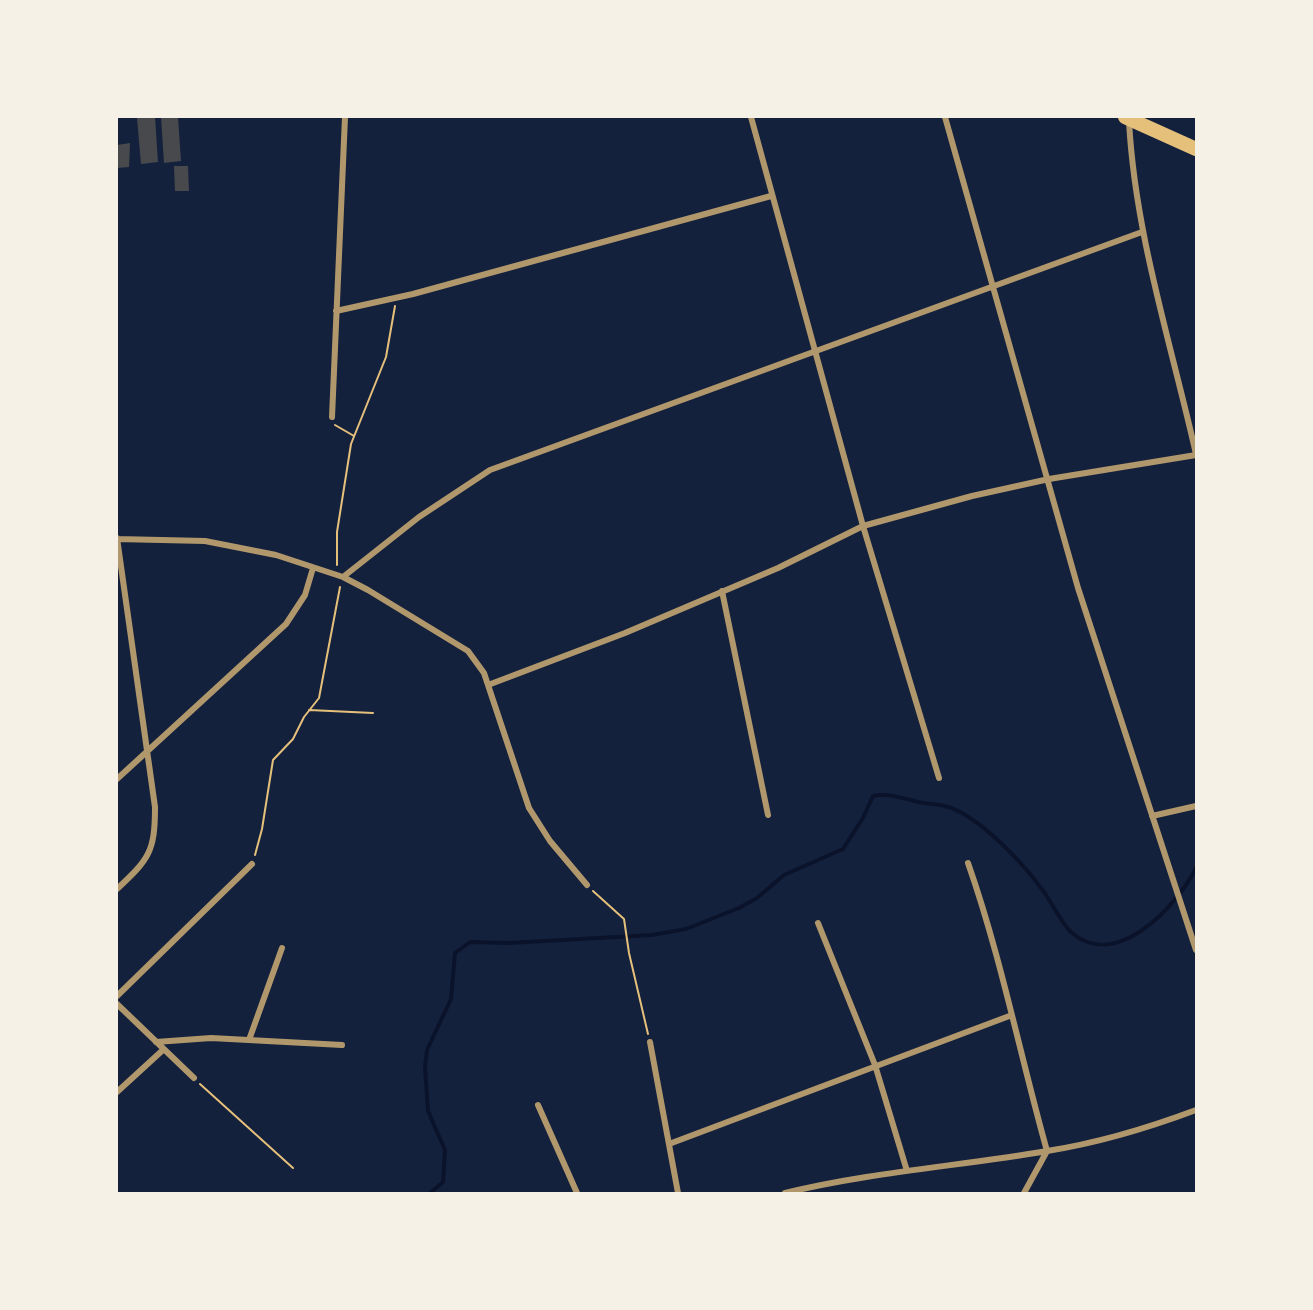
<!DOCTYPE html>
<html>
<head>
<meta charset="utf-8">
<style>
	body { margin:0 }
	#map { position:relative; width:1313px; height:1310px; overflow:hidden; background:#14213d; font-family:Signika,sans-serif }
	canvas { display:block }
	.frame { position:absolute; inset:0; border:118px solid #f6f1e7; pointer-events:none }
</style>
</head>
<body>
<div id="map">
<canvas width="1313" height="1310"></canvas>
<div class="frame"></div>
</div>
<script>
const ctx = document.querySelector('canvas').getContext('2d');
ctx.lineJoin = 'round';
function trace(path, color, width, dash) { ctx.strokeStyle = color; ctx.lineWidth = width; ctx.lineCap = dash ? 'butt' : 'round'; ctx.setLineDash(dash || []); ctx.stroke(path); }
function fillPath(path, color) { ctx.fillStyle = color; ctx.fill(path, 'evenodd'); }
trace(new Path2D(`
	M430,1193L443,1182L445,1150L428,1111L425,1067L427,1050L451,999L455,953L470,942L509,943L652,935L686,929L739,908L757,898L784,875L843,849L863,818L873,796C890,793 902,798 918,802C927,804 936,804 945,806C977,814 1022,862 1041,888C1050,899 1063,926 1072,933C1117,971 1177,906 1196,868`), '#0b132b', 4);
fillPath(new Path2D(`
	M155,117L158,162L141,164L137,118Z
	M161,117H178L181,161L164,163Z
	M130,143L129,167L117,168V145Z
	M174,166H188L189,191H175Z`), '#48494c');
trace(new Path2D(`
	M335,425L354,436
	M337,565V532L351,444L386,357L395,306
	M309,710L373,713
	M255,855L262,829L273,760L293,739L304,717L319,698L340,587
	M593,891L624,919L629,953L648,1034
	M200,1084L293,1168`), '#e5c07b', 2);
trace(new Path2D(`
	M751,117L863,526L939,778
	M945,117L1078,588L1196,950
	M1129,121C1135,234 1171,343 1196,454
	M336,311L413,294L771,196
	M332,417L345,117
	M117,538L155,807C155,852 149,859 117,889
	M117,539L205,541L276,555L343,577L368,590L468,651L484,673L529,808L550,841L587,885
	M343,577L419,517L490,470L1142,232
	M722,591L768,815
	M488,685L625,633L778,568L863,526L972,496L1049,479L1196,455
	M117,779L286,624L305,595L313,568
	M1152,816L1196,806
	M968,863C1001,957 1020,1055 1047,1151L1024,1193
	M818,923L875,1065L907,1171
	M117,996L252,864
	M117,1004L194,1078
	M249,1040L282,948
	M156,1042L211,1038L342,1045
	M650,1042L678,1193
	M117,1092L164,1049
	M538,1105L577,1193
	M669,1144L1012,1015
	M785,1193C871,1172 960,1166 1047,1151C1098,1143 1148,1128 1196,1110`), '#b1986c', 6);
trace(new Path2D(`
	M1125,117L1196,149`), '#e5c07b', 14);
</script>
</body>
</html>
